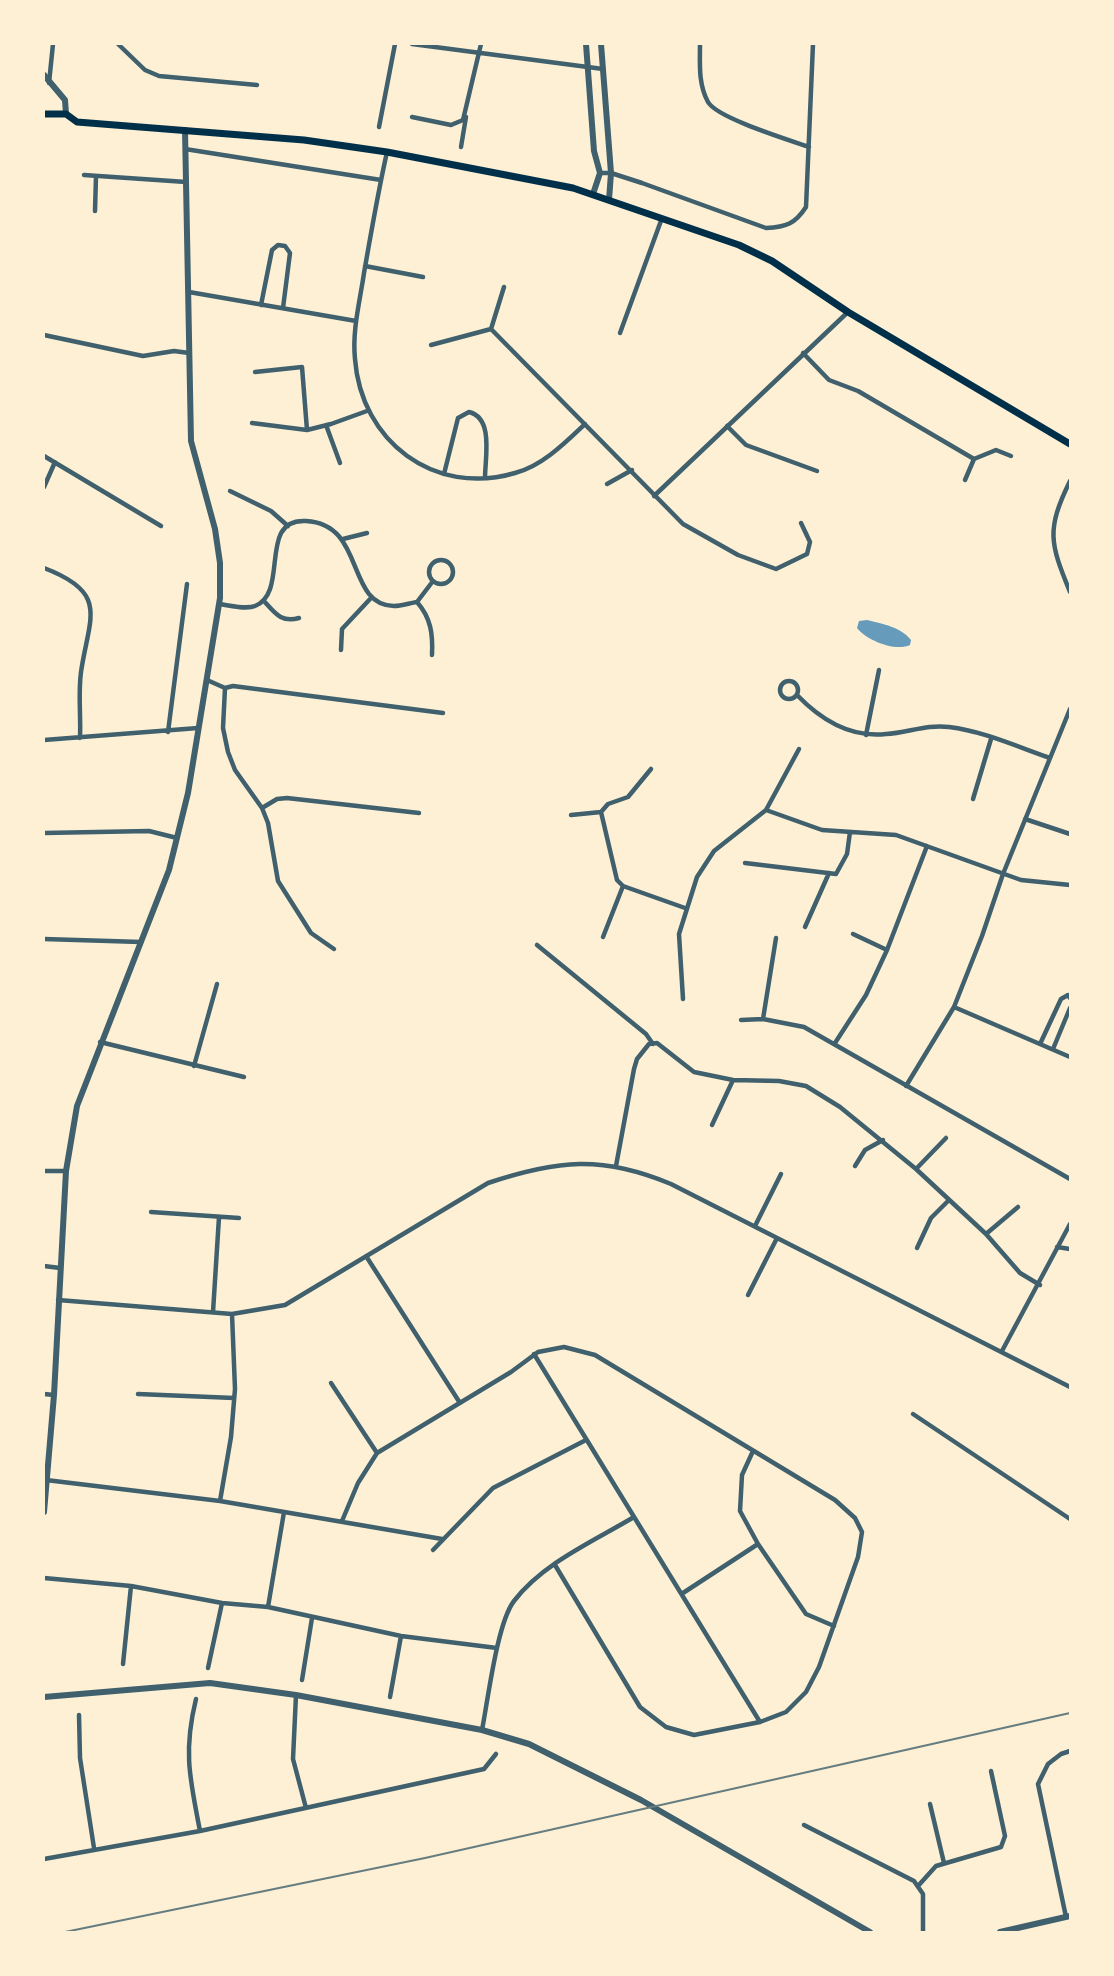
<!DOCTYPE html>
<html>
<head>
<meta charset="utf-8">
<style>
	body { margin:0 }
	#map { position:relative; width:1114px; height:1976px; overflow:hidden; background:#fdf0d5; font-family:Montserrat,sans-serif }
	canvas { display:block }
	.frame { position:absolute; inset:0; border:45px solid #fdf0d5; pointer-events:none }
</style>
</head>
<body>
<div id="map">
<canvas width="1114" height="1976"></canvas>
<div class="frame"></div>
</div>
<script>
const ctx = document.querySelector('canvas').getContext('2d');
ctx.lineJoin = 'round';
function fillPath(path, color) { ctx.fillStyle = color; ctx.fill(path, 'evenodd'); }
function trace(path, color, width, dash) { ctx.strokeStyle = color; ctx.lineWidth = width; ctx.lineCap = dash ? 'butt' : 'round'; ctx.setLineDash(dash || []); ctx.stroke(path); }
fillPath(new Path2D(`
	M867,620C883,624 901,627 911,640L910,645C895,652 866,640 857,628L859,621Z`), '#669bbc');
trace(new Path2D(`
	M118,44L145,70L159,76L257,85
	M412,44L603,69
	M700,44C700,63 698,84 708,102C717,118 789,140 809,147
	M49,83L53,44
	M412,117L451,125L463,120L481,44
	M379,127L395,44
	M461,147L466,117
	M185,149L381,180
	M387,152C378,192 371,233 364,273C360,301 352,330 355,359C361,441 434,497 515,473C542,466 565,443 585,424
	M600,173H611L642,183L766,228C786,227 795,224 806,207L813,44
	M84,175L186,182
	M95,211L96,176
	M365,266L423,277
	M189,292L356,321
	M261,305L272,250L278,245L285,246L290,253L283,308
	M491,329L683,524L738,555L776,569L807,554L810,542L801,523
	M491,329L504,287
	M620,333L662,218
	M44,335L143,356L174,351L189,353
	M431,345L491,329
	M803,353L829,380L858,391L974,459L965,480
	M255,372L302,367L307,430
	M252,423L307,430L331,424L367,411
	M326,425L340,463
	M727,426L746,445L817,471
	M44,456L161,526
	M974,459L996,450L1011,456
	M444,474L458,418L469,412C494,418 485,458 485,478
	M1070,481C1046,530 1050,543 1070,592
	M607,484L632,470
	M44,487L55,462
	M230,491L271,511L288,526
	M654,496L848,312
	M343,539L367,533
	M429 572a12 12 0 1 1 24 0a12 12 0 1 1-24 0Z
	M44,568C110,593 89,617 81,672C78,693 81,716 80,738
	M264,601C275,613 281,623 299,618
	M417,602C431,618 433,634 432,655
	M219,604C229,605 246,610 255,606C290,592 257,518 306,521C366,524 345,605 394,606C401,606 410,603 417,602L433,581
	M341,650L342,629L371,598
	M207,680L225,688L233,686L443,713
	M780 690a9 9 0 1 1 18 0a9 9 0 1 1-18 0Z
	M225,688L223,728L228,752L235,770L262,808L268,823L278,881L311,933L334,949
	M797,695C821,720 850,738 886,734C907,733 927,724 949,727C983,731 1018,747 1050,758
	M168,732L187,584
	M866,735L879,670
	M44,740L198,728
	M973,799L991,739
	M262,808L277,799L287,798L419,813
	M766,810L822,830L896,835L1021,880L1070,885
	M601,812L617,880L623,886L685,908
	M571,815L601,812L608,804L628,797L651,769
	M1025,819L1070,834
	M44,833L149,831L177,838
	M745,863L836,874L847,854L850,832
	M805,927L829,873
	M853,934L887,950
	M603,937L623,886
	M44,939L141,942
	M537,945L646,1034L653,1044
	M683,999L679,934L697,877L714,851L766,810L799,749
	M954,1007L1070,1057
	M763,1019L776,938
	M741,1020L763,1019L804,1027L1070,1179
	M100,1042L244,1077
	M835,1043L866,995L887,950L927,846
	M1040,1044L1061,999L1068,995L1070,998
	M1053,1049L1070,1008
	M194,1066L217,984
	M906,1086L954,1007L982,936L1003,874L1070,709
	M712,1125L733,1080
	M616,1166L634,1069L637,1059L649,1044L657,1043L694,1072L733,1080L779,1081L806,1086L840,1107L916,1169L986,1234L1020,1273L1040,1285
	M855,1166L865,1150L883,1140
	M916,1169L946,1138
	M44,1171H66
	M151,1212L239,1218
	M755,1226L781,1174
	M986,1234L1018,1207
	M1057,1247L1070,1249
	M917,1248L931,1218L949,1200
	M366,1256L460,1403
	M44,1266L60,1268
	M748,1295L777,1238
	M58,1300L232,1314L285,1305L488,1183C557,1160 602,1155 671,1184L1070,1387
	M213,1312L219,1217
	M1002,1351L1070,1224
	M534,1354L760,1722
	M331,1383L377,1453
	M44,1394L54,1395
	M138,1394L234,1398
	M913,1414L1070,1519
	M753,1451L742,1475L740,1511L758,1544L806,1614L834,1626
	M46,1480L220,1501L442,1539
	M220,1501L231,1437L235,1389L232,1314
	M342,1521L358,1483L377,1453L511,1372L538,1352L564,1347L595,1355L835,1500L855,1518L862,1532L858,1557L819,1667L806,1692L786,1712L760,1722L694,1735L666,1727L640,1707L555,1565
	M433,1550L493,1488L586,1440
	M44,1578L131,1586L222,1603L268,1607L401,1636L497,1648
	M683,1593L758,1544
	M268,1607L284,1512
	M123,1664L131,1586
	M208,1668L222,1603
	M302,1680L312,1618
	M296,1695L293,1759L306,1808
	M390,1697L401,1636
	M196,1699C183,1752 190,1779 200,1831
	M79,1715L80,1758L94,1848
	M482,1730C488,1700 497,1623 514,1601C543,1563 594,1541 634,1517
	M930,1804L944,1863
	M804,1825L914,1881L923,1894V1932
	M44,1859L200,1831L484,1769L496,1754
	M918,1886L936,1866L1001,1847L1005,1836L991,1771
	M1066,1917L1038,1784L1048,1764L1061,1754L1070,1751`), '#3f606c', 4.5);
trace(new Path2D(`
	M586,44L594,151L600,173L593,194
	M601,44L611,173L609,200
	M44,75L65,100L66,114
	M44,1512L54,1395L66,1171L77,1106L169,870L188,793L220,598V563L215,529L191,441L185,130
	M44,1697L210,1683L296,1695L482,1730L529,1744L641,1800L870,1932
	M1000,1932L1070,1916`), '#3f606c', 6);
trace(new Path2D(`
	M44,114H66L77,122L304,140L387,152L573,188L739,245L772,261L848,312L1070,444`), '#003049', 7);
trace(new Path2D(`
	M65,1932L425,1858L1070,1713`), '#657d81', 2);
</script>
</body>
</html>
